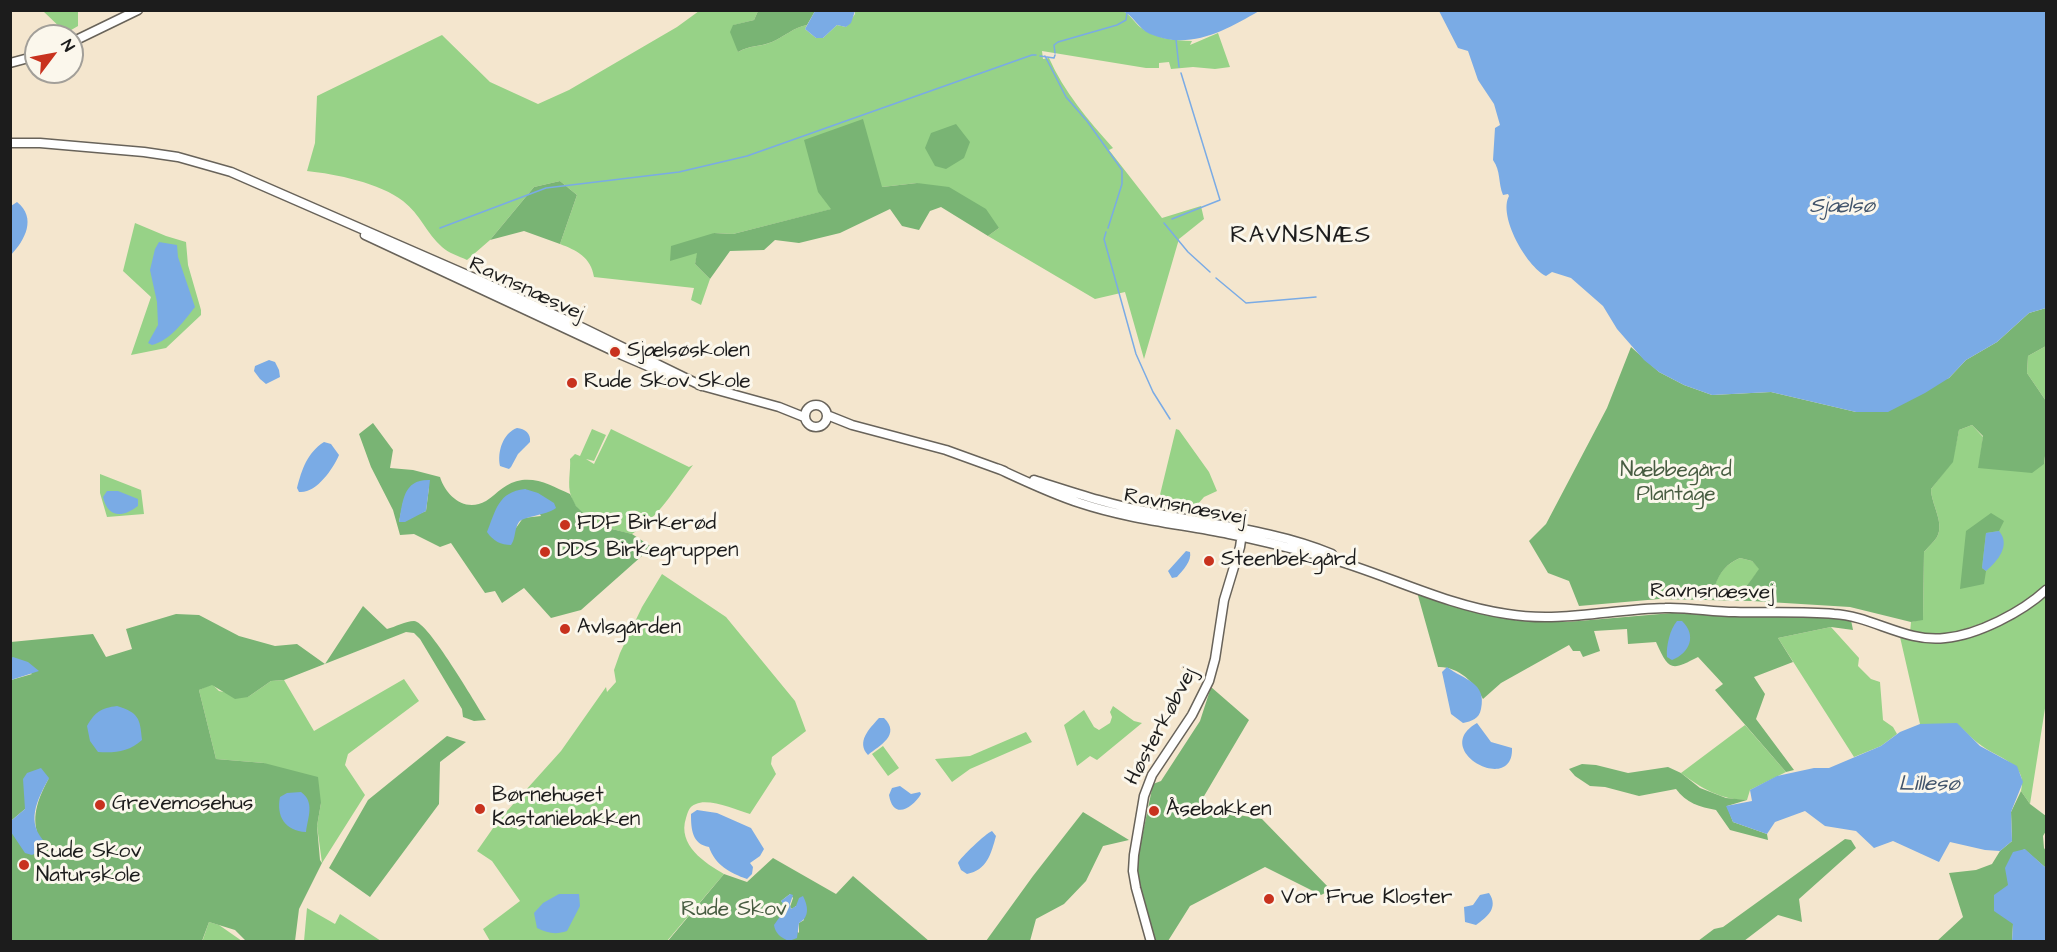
<!DOCTYPE html>
<html>
<head>
<meta charset="utf-8">
<style>
	body { margin:0 }
	#map { position:relative; width:2057px; height:952px; overflow:hidden; background:#f4e6ce; font-family:"Architects Daughter",sans-serif }
	canvas { display:block }
	.frame { position:absolute; inset:0; border:12px solid #1c1c1c; pointer-events:none }
	.north { position:absolute; left:24px; top:24px; width:60px; height:60px; box-sizing:border-box; background:#fbf7ec; border:2px solid #a29f99; border-radius:50%; rotate:58deg; font-size:16px; font-weight:700; line-height:24px; text-align:center; color:#1c1c1c }
	.north::after { content:''; display:block; margin:auto; width:21px; height:27px; background:#c8321e; clip-path:polygon(50% 0,100% 100%,50% 72%,0 100%) }
</style>
</head>
<body>
<div id="map">
<canvas width="2057" height="952"></canvas>
<div class="frame"></div>
<div class="north">N</div>
</div>
<script>
const ctx = document.querySelector('canvas').getContext('2d');
ctx.lineJoin = 'round';
function fillPath(path, color) { ctx.fillStyle = color; ctx.fill(path, 'evenodd'); }
function trace(path, color, width, dash) { ctx.strokeStyle = color; ctx.lineWidth = width; ctx.lineCap = dash ? 'butt' : 'round'; ctx.setLineDash(dash || []); ctx.stroke(path); }
function write(font, color, halo, rows, align = 'center') {
  ctx.font = font + ' "Architects Daughter",sans-serif'; ctx.lineWidth = 6; ctx.setLineDash([]); ctx.textBaseline = 'middle'; ctx.strokeStyle = halo; ctx.fillStyle = color; for (const [text, x, y, turn = 0] of rows) {
    ctx.save(); ctx.translate(x, y); ctx.rotate((+turn || 0) * Math.PI / 180); ctx.textAlign = isNaN(turn) ? turn : align; if (halo) ctx.strokeText(text, 0, 0); ctx.fillText(text, 0, 0); ctx.restore();
  }
}
fillPath(new Path2D(`
	M43,11H78V26L66,33Z
	M699,11H758L754,20L734,25L738,52C750,45 761,47 772,42C785,36 793,28 807,25L805,29L816,38H823L837,25L846,27L855,14V11H1122C1130,14 1134,22 1140,27C1154,38 1175,41 1192,41L1190,45L1218,33L1230,67L1215,69L1193,67L1171,69L1169,62L1159,63V68H1146L1042,51L1043,59L1049,58C1064,92 1088,120 1113,148L1109,150L1162,218L1201,206L1204,219L1179,239L1144,359L1125,292L1095,299L988,236L999,228L917,183L882,187L832,209L733,234L714,233L698,252L695,264L710,279L701,305L691,300L694,288L594,277C591,257 576,250 560,244L577,195L560,181L534,187L490,240L467,260C459,256 448,253 442,247C427,234 420,214 403,201C380,183 336,174 307,171L315,143L317,96L442,35L490,82L538,104L569,90L677,27Z
	M135,223L166,236L186,242L188,265L201,310V315L166,348L131,355L151,297L123,271Z
	M2046,346V401L2027,373L2028,356Z
	M1972,425L1983,437L1979,468L2044,464L2046,448V584L2021,607L2008,615L1946,635L1910,633L1911,622L1923,619L1924,552C1928,547 1934,542 1937,537C1945,523 1931,504 1931,489L1952,462L1959,430Z
	M592,429L606,435L594,461L586,459L594,464L611,429L689,467L693,465C674,490 659,517 632,534C610,529 578,521 571,496C567,485 571,470 570,459L575,454L580,456Z
	M1176,429L1179,430L1209,472L1217,491L1204,497L1191,512L1157,507Z
	M100,474L141,490L144,514L107,517L100,493Z
	M1740,558L1752,561L1760,569C1747,585 1743,597 1720,592L1715,585C1720,571 1727,564 1740,558Z
	M662,574L726,617L795,701L806,731L772,757L771,764L776,774L750,814C736,810 709,798 696,804C689,806 688,812 686,818C677,845 705,863 724,874L667,941H490L483,929L520,901L492,861L477,851L498,821L561,751L606,687L607,692L616,682L614,670L620,653L642,607Z
	M2046,593V702L2030,804L2021,791C2028,763 1999,759 1982,746C1973,740 1965,731 1957,724H1920L1900,637L1925,642L1945,641L2009,619L2025,612Z
	M1831,627L1859,658L1858,666L1871,679L1880,682L1883,720L1893,727L1897,734L1881,746L1854,757L1778,638Z
	M404,679L419,701L348,754L345,765L365,795L322,863L317,826L321,803L264,763L216,759L199,690L212,684L219,691L248,697L271,681L284,680L314,731Z
	M1113,706L1134,721L1142,723L1097,760L1090,756L1077,766L1064,725L1084,710L1094,727L1099,730L1110,723L1112,717L1110,712Z
	M1745,725L1786,772L1750,790L1747,800C1721,800 1701,788 1681,773Z
	M1026,732L1032,742L970,769L952,782L935,759L970,756Z
	M883,746L899,768L888,776L872,754Z
	M307,908L335,924L340,914L381,941H304Z
	M209,922L219,925L242,941L202,942Z`), '#97d287');
fillPath(new Path2D(`
	M758,11H815L807,25C793,28 785,36 772,42C760,47 750,45 738,52L730,32L733,25L754,20Z
	M863,119L882,187L917,183L949,187L986,209L999,228L988,236L941,207L930,211L919,230L902,226L890,209L840,233L799,243L775,240L764,250L730,251L710,279L695,264L697,253L670,261L671,246L714,233L733,234L831,209L818,192L804,140Z
	M956,124L970,142L964,158L946,169L935,166L925,148L931,133Z
	M560,181L577,195L560,244L524,231L490,240L534,187Z
	M2046,308V346L2028,356L2027,373L2046,401V448L2044,464L2032,473L1978,468L1983,436L1972,425L1959,430L1953,462L1931,489C1931,504 1945,523 1937,537C1934,542 1928,547 1924,552L1923,620L1911,622L1850,607L1752,601L1659,599L1579,606L1569,581L1548,573L1529,541L1546,524L1607,408L1631,347L1659,372L1684,385L1712,395L1771,392L1856,412L1949,378L1966,360L1997,342L2029,313ZM1740,558L1752,561L1759,569C1747,585 1743,597 1720,592L1715,586C1720,571 1727,564 1740,558Z
	M373,423L393,450L390,468L413,470L440,477C446,496 465,513 486,501C498,493 506,482 522,480C540,478 554,487 570,494L576,506L587,517L604,527L632,534L652,547L581,610L551,618L524,588L502,603L495,591L485,593L451,543L440,547L414,534L400,535L393,510L371,467L359,434ZM429,487L426,511L399,522L403,503ZM525,489L541,516L523,518L516,528Z
	M1991,513L2004,521L1999,531L1986,533L1982,568L1986,571L1984,584L1960,589L1966,531Z
	M1417,592L1486,615L1520,621L1567,622L1672,613L1830,617L1851,620L1853,630L1831,627L1778,638L1793,662L1754,677L1765,694L1756,719L1794,770L1786,772L1715,690L1723,684L1698,657C1671,671 1669,671 1656,642L1628,644L1627,629L1594,631L1600,651L1583,657L1580,651H1573L1569,645L1501,683L1483,699C1475,682 1457,666 1438,667Z
	M363,606L387,629C395,627 406,621 414,621C428,621 476,705 486,720L474,721L463,717L462,709L420,639L414,633L406,632L284,680L271,681L248,697L235,699L212,685L199,690L216,759L264,763L318,777L321,803L317,826L320,860L322,863L299,909L295,941H246L235,930L209,922L202,941H11V680L32,674L11,658V642L93,634L106,657L132,649L126,629L176,614L199,615L239,636L275,646L297,644L325,664ZM49,778C39,797 31,815 38,835L12,820L25,809Z
	M1211,687L1249,720L1197,808L1262,819L1331,890L1321,895L1265,867L1190,906L1168,941H1155L1135,871L1153,784L1161,781L1200,721Z
	M447,736L466,742L440,762L439,804L370,897L329,868L368,800Z
	M1582,764L1596,765L1628,773L1668,767L1681,773L1700,788L1726,798L1747,800L1727,806L1733,822L1767,834L1768,840L1730,830L1716,810C1700,807 1686,803 1676,789L1639,796L1605,787L1590,786L1575,776L1569,769Z
	M2021,791L2030,804L2046,816V831L2043,836L2044,848L2046,851V868L2024,849L2008,885L2013,924L2012,941L1936,942L1963,917L1949,873L1976,870L1992,864L2000,851L2012,841L2011,812Z
	M1083,812L1129,840L1103,846L1086,881L1064,904L1036,919L1030,941H986L1033,876Z
	M1845,839L1851,840L1856,848L1799,899L1802,922L1778,915L1744,941H1698L1714,929L1723,927Z
	M773,858L836,894L853,876L929,941L667,942L724,874L747,882ZM790,894L793,898L790,907L792,909L796,906L804,920L799,923V933L780,915L786,907L781,901Z`), '#79b474');
fillPath(new Path2D(`
	M815,11V10L855,11L851,23L846,27L837,25L823,38H816L805,29Z
	M1122,11L1259,10V11C1226,30 1190,51 1150,34C1138,29 1134,15 1122,11Z
	M1439,11H2046V308L2029,313L1997,342L1966,360L1949,378L1925,393L1888,412H1856L1771,392L1712,395L1684,385L1659,372L1644,360L1617,329L1603,306L1571,278L1552,272L1546,276C1526,266 1498,216 1509,196L1508,194L1503,195C1498,183 1501,171 1493,160L1495,128L1500,125L1494,104L1478,80L1468,51L1458,48Z
	M17,202C37,218 25,240 11,255V206Z
	M159,242L177,245L178,257L195,307C183,322 171,340 152,345L148,343L158,325L157,302L150,270L155,249Z
	M269,360L275,362L279,370L280,377L266,384L260,379L254,371L255,366Z
	M517,428C525,429 531,433 530,442L518,454L511,467L509,469L500,466C497,452 503,433 517,428Z
	M324,442L331,444L339,455C333,469 316,494 299,492L297,488C302,469 307,453 324,442Z
	M430,480L426,511L405,522H399C403,501 403,479 430,480Z
	M525,489L538,493L554,503L556,508C545,516 524,516 519,522C514,529 516,538 511,545C501,545 493,541 487,532C496,510 498,492 525,489Z
	M107,491H118L138,499V506C122,518 108,518 103,497Z
	M1999,531C2011,545 1998,561 1986,571L1982,568L1986,533Z
	M1186,551L1190,552C1192,561 1183,570 1177,577L1172,578L1168,571Z
	M1677,621H1682C1697,635 1690,653 1672,660L1667,657C1666,646 1670,629 1677,621Z
	M13,657L28,662L39,671L11,680V658Z
	M1447,667C1464,680 1487,682 1481,709C1479,719 1472,721 1463,723L1451,714L1442,672Z
	M117,706C139,713 140,718 142,740C129,752 115,753 98,752L90,741L87,726C95,712 101,708 117,706Z
	M879,718H884C901,735 880,745 868,755C856,742 869,729 879,718Z
	M1477,723L1491,742L1512,748C1514,796 1429,750 1477,723Z
	M1957,723L1980,746L2017,766L2023,782L2011,812L2012,841L2000,851L1985,850L1950,842L1939,862L1893,841L1874,848L1856,831L1825,826L1805,811L1775,822L1767,834L1733,822L1726,806L1752,801L1750,790L1777,776L1814,768H1829L1881,746L1900,732L1920,724Z
	M41,768L49,778C37,800 25,823 46,843L44,849L32,855L25,853L11,832L12,820L25,809L23,779L27,773Z
	M900,786L911,794L920,792L921,794C912,809 893,820 889,795L892,788Z
	M301,792C315,802 308,817 306,832C285,831 276,816 280,797L287,793Z
	M697,810L717,813L751,828L764,849L760,856L750,863L753,867L752,874L747,879C730,873 715,865 709,847C692,844 691,829 691,814Z
	M992,831L996,836C991,854 987,870 967,874L961,870L958,863C960,858 986,833 992,831Z
	M2025,849L2046,868V941H2012L2013,924L1994,911V895L2008,885L2005,868L2013,852Z
	M1489,893C1499,908 1487,917 1476,925L1465,922L1464,907L1473,905L1480,895Z
	M559,894H579L580,906L567,931C555,935 548,933 537,928L534,913L543,903Z
	M790,894L793,895L790,904L791,909L796,906L799,898L803,896C808,906 810,917 799,923L797,938L789,941C781,938 775,933 774,925L786,908L781,901Z`), '#7aabe5');
trace(new Path2D(`
	M1176,40L1179,67
	M1055,53L1054,45L1058,42L1117,25L1126,20L1127,12
	M1040,56L1054,58L1055,55
	M1045,56L1066,97L1087,121L1122,170V184L1108,228
	M1172,219L1220,200L1181,73
	M1164,223L1188,252L1210,272
	M440,228L546,188L679,172L747,156L1032,55H1036
	M1106,232L1104,239L1136,354L1153,392L1170,419
	M1216,278L1246,303L1316,297`), '#7aabe5', 1.5);
const secondary = new Path2D(`
	M72,42L138,10
	M10,63L36,56
	M10,143H40L144,152L178,157L231,172L481,281L583,328L702,386
	M365,235L622,355L680,380
	M699,385L779,407L804,417
	M805 416a11 11 0 1 1 22 0a11 11 0 1 1-22 0Z
	M827,415L852,425L946,450L1004,471
	M999,469C1025,481 1052,494 1080,503C1128,519 1179,524 1229,534C1261,540 1293,549 1325,557C1386,574 1444,605 1507,614C1560,623 1612,609 1665,608C1688,607 1712,612 1735,612C1768,613 1801,611 1834,614C1872,616 1906,643 1945,638C1978,635 2022,612 2046,590
	M1034,480C1072,492 1110,505 1149,512C1210,525 1275,530 1332,554
	M1151,942L1136,888L1133,871L1134,855L1144,796L1152,775L1192,715L1209,681L1215,659L1224,600L1240,547L1242,533`);
trace(secondary, '#68635a', 11);
trace(secondary, '#fff', 8);
for (const [x, y, r, color] of [
	[615,352,6,"#c8321e"],
	[572,383,6,"#c8321e"],
	[565,525,6,"#c8321e"],
	[545,552,6,"#c8321e"],
	[1209,561,6,"#c8321e"],
	[565,629,6,"#c8321e"],
	[100,805,6,"#c8321e"],
	[480,809,6,"#c8321e"],
	[1154,811,6,"#c8321e"],
	[24,865,6,"#c8321e"],
	[1269,899,6,"#c8321e"]
]) { const dot = new Path2D(); dot.arc(x, y, r, 0, 2 * Math.PI); ctx.fillStyle = color; ctx.fill(dot); trace(dot, '#fbf7ec', 2); }
write('21px', '#1c1c1c', '#fbf7ec', [
	["Ravnsnæsvej",526,290,25],
	["Ravnsnæsvej",1185,508,11],
	["Ravnsnæsvej",1712,593,1],
	["Høsterkøbvej",1162,727,-62]
]);
write('21px', '#1c1c1c', '#fbf7ec', [
	["Sjælsøskolen",627,352],
	["Rude Skov Skole",584,383],
	["FDF Birkerød",577,525],
	["DDS Birkegruppen",557,552],
	["Steenbekgård",1221,561],
	["Avlsgården",577,629],
	["Børnehuset",492,797],
	["Kastaniebakken",492,821],
	["Grevemosehus",112,805],
	["Åsebakken",1166,811],
	["Rude Skov",36,853],
	["Naturskole",36,877],
	["Vor Frue Kloster",1281,899]
], 'left');
write('21px', '#475c41', '#fbf7ec', [
	["Næbbegård",1676,472],
	["Plantage",1676,496],
	["Rude Skov",734,911]
]);
write('italic 22px', '#42556c', '#fbf7ec', [
	["Sjælsø",1842,207],
	["Lillesø",1929,785]
]);
ctx.letterSpacing = '1.5px';
write('24px', '#1c1c1c', '#fbf7ec', [
	["RAVNSNÆS",1301,237]
]);
ctx.letterSpacing = '0px';
</script>
</body>
</html>
